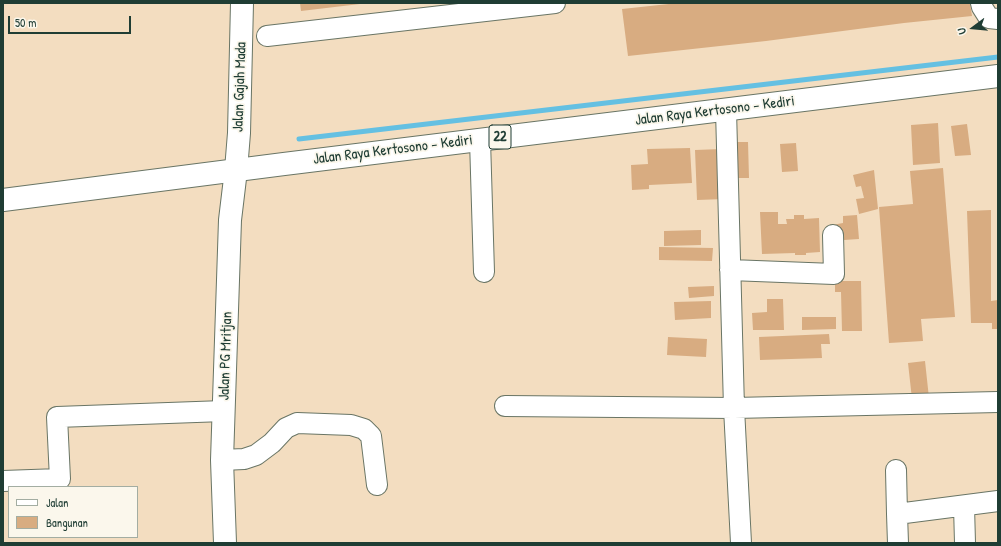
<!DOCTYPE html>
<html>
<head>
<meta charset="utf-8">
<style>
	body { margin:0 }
	#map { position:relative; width:1001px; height:546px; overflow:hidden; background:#f3ddc0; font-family:"Patrick Hand",sans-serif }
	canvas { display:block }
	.frame { position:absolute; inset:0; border:4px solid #1f3d34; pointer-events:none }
	.legend { position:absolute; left:8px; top:486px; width:130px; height:52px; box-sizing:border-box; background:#fbf7ec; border:1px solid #a3ada2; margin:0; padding:5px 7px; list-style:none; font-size:12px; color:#1f3d34 }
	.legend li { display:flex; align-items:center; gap:8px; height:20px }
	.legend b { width:20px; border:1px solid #a3ada2 }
	.north { position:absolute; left:953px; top:8px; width:40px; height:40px; -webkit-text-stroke:3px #fbf7ec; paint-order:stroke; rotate:254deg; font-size:11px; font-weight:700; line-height:16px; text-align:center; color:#1f3d34 }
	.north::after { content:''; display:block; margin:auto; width:14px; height:18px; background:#1f3d34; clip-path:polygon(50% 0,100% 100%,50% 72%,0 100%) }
	.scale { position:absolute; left:8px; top:16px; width:123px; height:18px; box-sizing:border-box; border:2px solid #1f3d34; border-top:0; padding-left:5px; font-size:12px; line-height:14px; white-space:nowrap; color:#1f3d34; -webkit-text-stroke:3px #fbf7ec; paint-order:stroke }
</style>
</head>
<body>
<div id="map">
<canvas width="1001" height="546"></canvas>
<div class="frame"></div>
<ul class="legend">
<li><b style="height:5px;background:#fff"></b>Jalan</li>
<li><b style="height:11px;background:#d8ac81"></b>Bangunan</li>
</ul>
<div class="north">U</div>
<div class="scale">50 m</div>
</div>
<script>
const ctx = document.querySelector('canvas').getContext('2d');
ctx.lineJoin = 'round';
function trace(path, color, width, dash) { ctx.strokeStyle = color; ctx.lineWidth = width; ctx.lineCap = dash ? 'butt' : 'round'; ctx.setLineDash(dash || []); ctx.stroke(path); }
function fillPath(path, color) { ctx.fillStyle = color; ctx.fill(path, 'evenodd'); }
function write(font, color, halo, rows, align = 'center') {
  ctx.font = font + ' "Patrick Hand",sans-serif'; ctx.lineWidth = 3.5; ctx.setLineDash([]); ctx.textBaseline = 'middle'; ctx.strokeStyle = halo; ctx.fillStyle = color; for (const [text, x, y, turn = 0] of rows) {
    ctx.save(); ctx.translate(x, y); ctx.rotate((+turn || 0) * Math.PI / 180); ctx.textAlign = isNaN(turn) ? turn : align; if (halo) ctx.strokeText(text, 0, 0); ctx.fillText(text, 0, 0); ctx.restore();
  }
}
trace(new Path2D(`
	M299,139L998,57`), '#64c0e2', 5);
fillPath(new Path2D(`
	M300,3H360V4L301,11Z
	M678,3H970L972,16L904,23L766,41L628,56L622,9Z
	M938,123L940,163L913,165L911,125Z
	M967,124L971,155L955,156L951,126Z
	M730,142H748L749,178H731Z
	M796,143L798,171L782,172L780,144Z
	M690,148L692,183L649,185V189L632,190L631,165L648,164L647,149Z
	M722,149L725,199L697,200L695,150Z
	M943,168L955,317L921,319L923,341L889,343L879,207L913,204L910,171Z
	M874,170L878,209L859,214L856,199L864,198L861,186L856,187L853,175Z
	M991,210V301L998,300V329H992V323H971L967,211Z
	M760,212H778V224H787L786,219H794V215H804V219L819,218L820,252L806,253V255H795V253L762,254Z
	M857,215L859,239L844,240L843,230L833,231L832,225L843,223V216Z
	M701,230V245L664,246V231Z
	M659,247L713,248L712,261L659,260Z
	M835,281H861L862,331H842L841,292H835Z
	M714,286V296L689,298L688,287Z
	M767,299H783L784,330H753L752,313L767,312Z
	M711,301V318L675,320L674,302Z
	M802,317H836V329L802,330Z
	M829,334L830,344H821L822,358L760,360L759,337Z
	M668,337L707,339L706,357L667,355Z
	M925,361L929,398L912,399L908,363Z`), '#d8ac81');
const minor = new Path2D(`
	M981,3L982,7L989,18L998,19
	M267,36L555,3
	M726,110L734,408L741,543
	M480,140L484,272
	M730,270L834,274L833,235
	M505,406L734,408L998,402
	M222,460L244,459L256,455L272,443L286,428L297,423L351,425L364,429L371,436L377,485
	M896,470L897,514
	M3,481L60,479L57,417L224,411
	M964,506L965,543
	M898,543L897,514L998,501`);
const major = new Path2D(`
	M225,543L222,460L230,220L236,170L239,133L242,3`);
const highway = new Path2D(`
	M3,200L284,164L998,76`);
trace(minor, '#697565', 22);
trace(major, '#697565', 24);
trace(highway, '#697565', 24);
trace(minor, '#fff', 20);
trace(major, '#fff', 22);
trace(highway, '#fff', 22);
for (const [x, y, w] of [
	[500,137,22]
]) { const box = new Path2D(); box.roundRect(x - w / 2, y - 12, w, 24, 3); ctx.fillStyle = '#fbf7ec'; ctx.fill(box); trace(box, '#1f3d34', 1); }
write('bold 14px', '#1f3d34', null, [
	["22",500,137]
]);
write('15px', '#1f3d34', '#fbf7ec', [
	["Jalan Gajah Mada",240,87,-88],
	["Jalan Raya Kertosono - Kediri",715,111,-7],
	["Jalan Raya Kertosono - Kediri",393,150,-7],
	["Jalan PG Mritjan",226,356,-88]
]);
</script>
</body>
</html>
